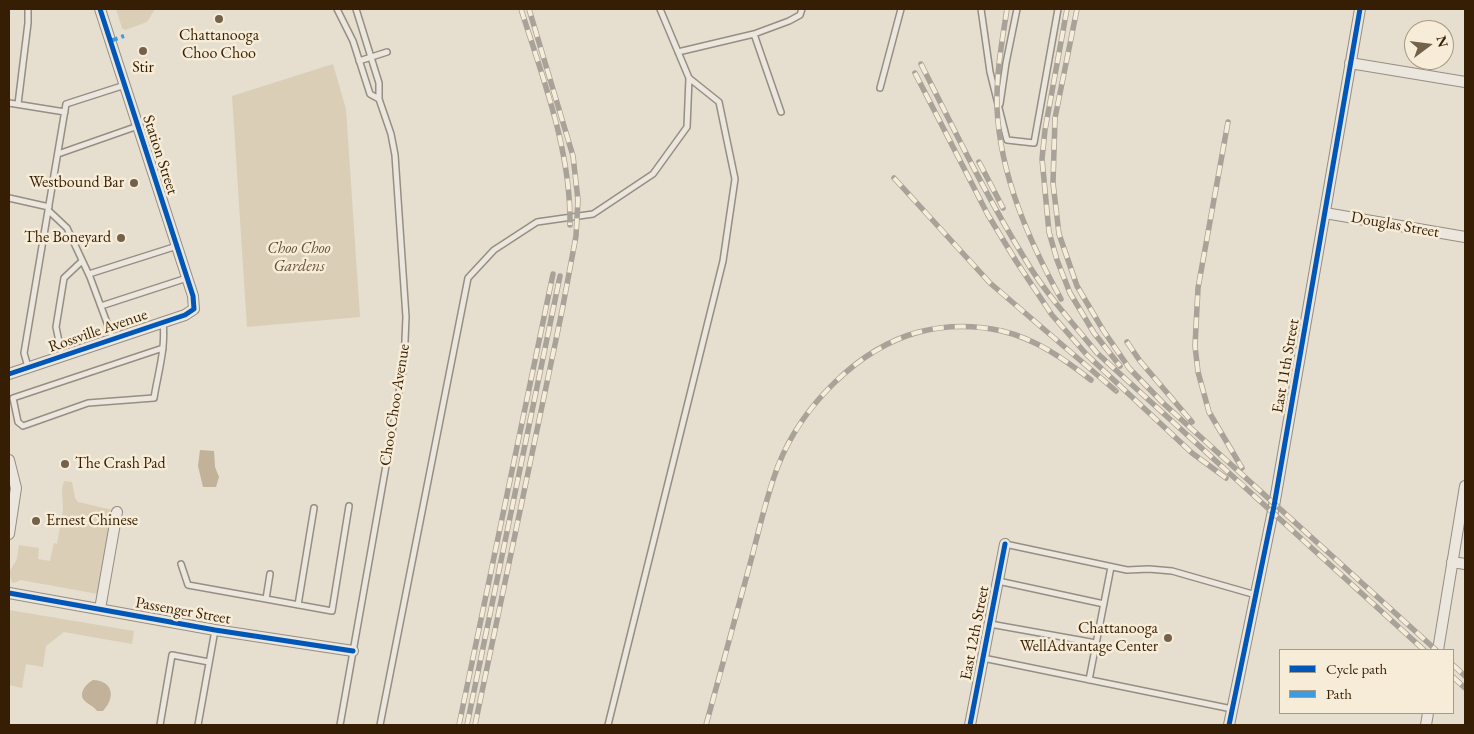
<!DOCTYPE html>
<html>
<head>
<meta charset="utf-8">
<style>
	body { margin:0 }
	#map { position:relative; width:1474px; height:734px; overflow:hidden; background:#e6dece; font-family:"EB Garamond",serif }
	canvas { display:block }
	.frame { position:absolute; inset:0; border:10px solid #351e03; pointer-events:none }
	.legend { position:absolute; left:1279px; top:649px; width:175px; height:65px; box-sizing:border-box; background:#f6ecd8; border:1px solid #a99a83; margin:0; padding:6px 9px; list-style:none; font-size:15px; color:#351e03 }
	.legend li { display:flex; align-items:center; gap:10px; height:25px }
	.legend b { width:25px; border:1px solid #a99a83 }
	.north { position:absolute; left:1404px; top:20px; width:50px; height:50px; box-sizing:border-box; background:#f6ecd8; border:1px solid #a99a83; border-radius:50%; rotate:75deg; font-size:14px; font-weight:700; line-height:20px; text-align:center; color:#351e03 }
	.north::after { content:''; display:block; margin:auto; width:18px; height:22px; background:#73614a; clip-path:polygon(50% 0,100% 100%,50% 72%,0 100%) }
</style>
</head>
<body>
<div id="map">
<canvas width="1474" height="734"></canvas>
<div class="frame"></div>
<ul class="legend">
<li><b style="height:6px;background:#0057b8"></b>Cycle path</li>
<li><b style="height:6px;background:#3e9bdd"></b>Path</li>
</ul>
<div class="north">N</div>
</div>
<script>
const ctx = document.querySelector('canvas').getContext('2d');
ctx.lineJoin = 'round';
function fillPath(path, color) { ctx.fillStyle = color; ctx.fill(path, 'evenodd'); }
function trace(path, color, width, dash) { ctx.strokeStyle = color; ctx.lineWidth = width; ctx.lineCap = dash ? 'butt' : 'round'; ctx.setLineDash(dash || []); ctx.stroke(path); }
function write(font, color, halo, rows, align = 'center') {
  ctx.font = font + ' "EB Garamond",serif'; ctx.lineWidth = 5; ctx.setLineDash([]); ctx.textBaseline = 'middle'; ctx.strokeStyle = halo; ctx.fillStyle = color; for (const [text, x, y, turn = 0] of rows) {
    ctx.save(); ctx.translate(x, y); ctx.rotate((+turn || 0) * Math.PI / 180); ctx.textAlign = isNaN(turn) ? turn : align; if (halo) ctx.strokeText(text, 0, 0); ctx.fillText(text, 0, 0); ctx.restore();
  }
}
fillPath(new Path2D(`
	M116,9H155L147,22L125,30L122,28Z
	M333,64L346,109L360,317L247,327L232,96Z
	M64,481L72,482L75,498L78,502L113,510L98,594L26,581L21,580L14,583L12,582C6,569 13,569 17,558C18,554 18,549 19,545L39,548L38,559L50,561L54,543L57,544L63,510L62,489Z
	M9,610L134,631L132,644L64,632L46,646L43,667L26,664L22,688L9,685Z`), '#daceb6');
fillPath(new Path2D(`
	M200,450L214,451L215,467L219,477L216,487H203L198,466Z
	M93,680C113,681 116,697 103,711H97C93,705 88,705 84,700C78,693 87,683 93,680Z`), '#c1b299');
const lane = new Path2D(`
	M337,9L353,41L370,94L379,99
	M981,9L990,72L1007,140L1034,143L1058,9
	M754,34L789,21L800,15L802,9
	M678,52L754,34L781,112
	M359,61L387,52
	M880,88L901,9
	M9,103L65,112
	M18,104L28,23V9
	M1000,104L1006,63L1017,9
	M58,154L138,126
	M9,198L49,207
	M49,211L67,228L90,277L113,339
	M89,274L177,246
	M101,306L187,278
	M163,322C166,348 158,373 154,398L88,403L23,426L18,422L13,398L163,348
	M62,356L56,327L64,278L82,261
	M28,367L24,353L66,104L125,85
	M1005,544L1127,570L1149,569L1172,571L1256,595
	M181,564L188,585L266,599L270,574
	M998,581L1104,604
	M266,599L332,611L349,506
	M298,605L314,508
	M990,624L1096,643
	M983,658L1232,709
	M1089,680L1111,567
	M160,725L172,655L209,662
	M198,725L215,630
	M340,725L404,364L406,317L395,155L391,134L379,99V83L356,9
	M380,725L468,278L494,250L537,222L593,214L653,174L687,127L689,78L660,9
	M608,725L723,261L735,179L719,102L689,78`);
const street = new Path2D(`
	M1350,63L1465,82
	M1325,213L1465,237
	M9,374L185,315L194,309L193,296L100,9
	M9,460L16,488L9,534
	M1452,562L1465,564
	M9,593L215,630L353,651
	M100,609L117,512
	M1438,650L1465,486
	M970,725L1005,544
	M1229,725L1274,506L1360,9
	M1426,725L1428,713`);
trace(lane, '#968e82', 8);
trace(street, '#968e82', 12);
trace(lane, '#ebe7df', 5);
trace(street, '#ebe7df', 10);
const rail = new Path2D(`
	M521,9C543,79 571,150 570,225
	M1007,9C1002,41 996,75 997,108C1000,175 1029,241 1061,299
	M1067,9L1045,130L1042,159L1049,232L1057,260L1070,293L1094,333L1120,366
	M1077,9L1055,118L1053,183L1059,234L1077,286L1103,330L1129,368L1163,403L1436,650
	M921,64C954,129 986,196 1025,259C1045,293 1072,322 1097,353L1424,650
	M915,73L988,215L1016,261L1052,315L1087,355L1192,453L1226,478
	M1228,122L1198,288L1195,346L1198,372L1209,412L1242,468
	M979,162L1003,208
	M894,178L990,283L1116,391
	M1127,342L1140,361L1192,422
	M1453,665L1465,676
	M1453,677L1465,688
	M459,725L553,274
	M467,725L560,276
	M475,725L562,311L576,236L578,200L573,156L529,9
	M706,725C721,672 735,618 750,564C759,531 766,497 778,466C801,407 858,348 919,332C946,325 975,325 1002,331C1036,339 1064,359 1091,380`);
trace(rail, '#a8a298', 5.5);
trace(rail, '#f6ecd8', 4, [11]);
trace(new Path2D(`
	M110,41L124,36`), '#3e9bdd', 4, [8, 4]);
trace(new Path2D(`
	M9,374L185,315L194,309L193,296L100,9
	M9,593L215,630L353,651
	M970,725L1005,544
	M1229,725L1274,506L1360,9`), '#0057b8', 5);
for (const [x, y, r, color] of [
	[219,19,5,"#73614a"],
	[143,51,5,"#73614a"],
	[134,183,5,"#73614a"],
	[121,238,5,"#73614a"],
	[65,464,5,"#73614a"],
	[36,521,5,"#73614a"],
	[1168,638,5,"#73614a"]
]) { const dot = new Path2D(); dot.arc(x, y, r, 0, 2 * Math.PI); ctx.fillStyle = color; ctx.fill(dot); trace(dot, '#f6ecd8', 2); }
write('16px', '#351e03', '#f6ecd8', [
	["Chattanooga",219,36,"center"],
	["Choo Choo",219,54,"center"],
	["Stir",143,68,"center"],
	["Westbound Bar",124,183],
	["The Boneyard",111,238],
	["The Crash Pad",75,464,"left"],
	["Ernest Chinese",46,521,"left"],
	["Chattanooga",1158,629],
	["WellAdvantage Center",1158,647]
], 'right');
write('16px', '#351e03', '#f6ecd8', [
	["Station Street",160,155,72],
	["Douglas Street",1395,225,10],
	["Rossville Avenue",98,331,-19],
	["East 11th Street",1286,366,-80],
	["Choo Choo Avenue",395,405,-81],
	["Passenger Street",183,611,10],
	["East 12th Street",975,633,-79]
]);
write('italic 16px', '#644f33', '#f6ecd8', [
	["Choo Choo",299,249],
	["Gardens",299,267]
]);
</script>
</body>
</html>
